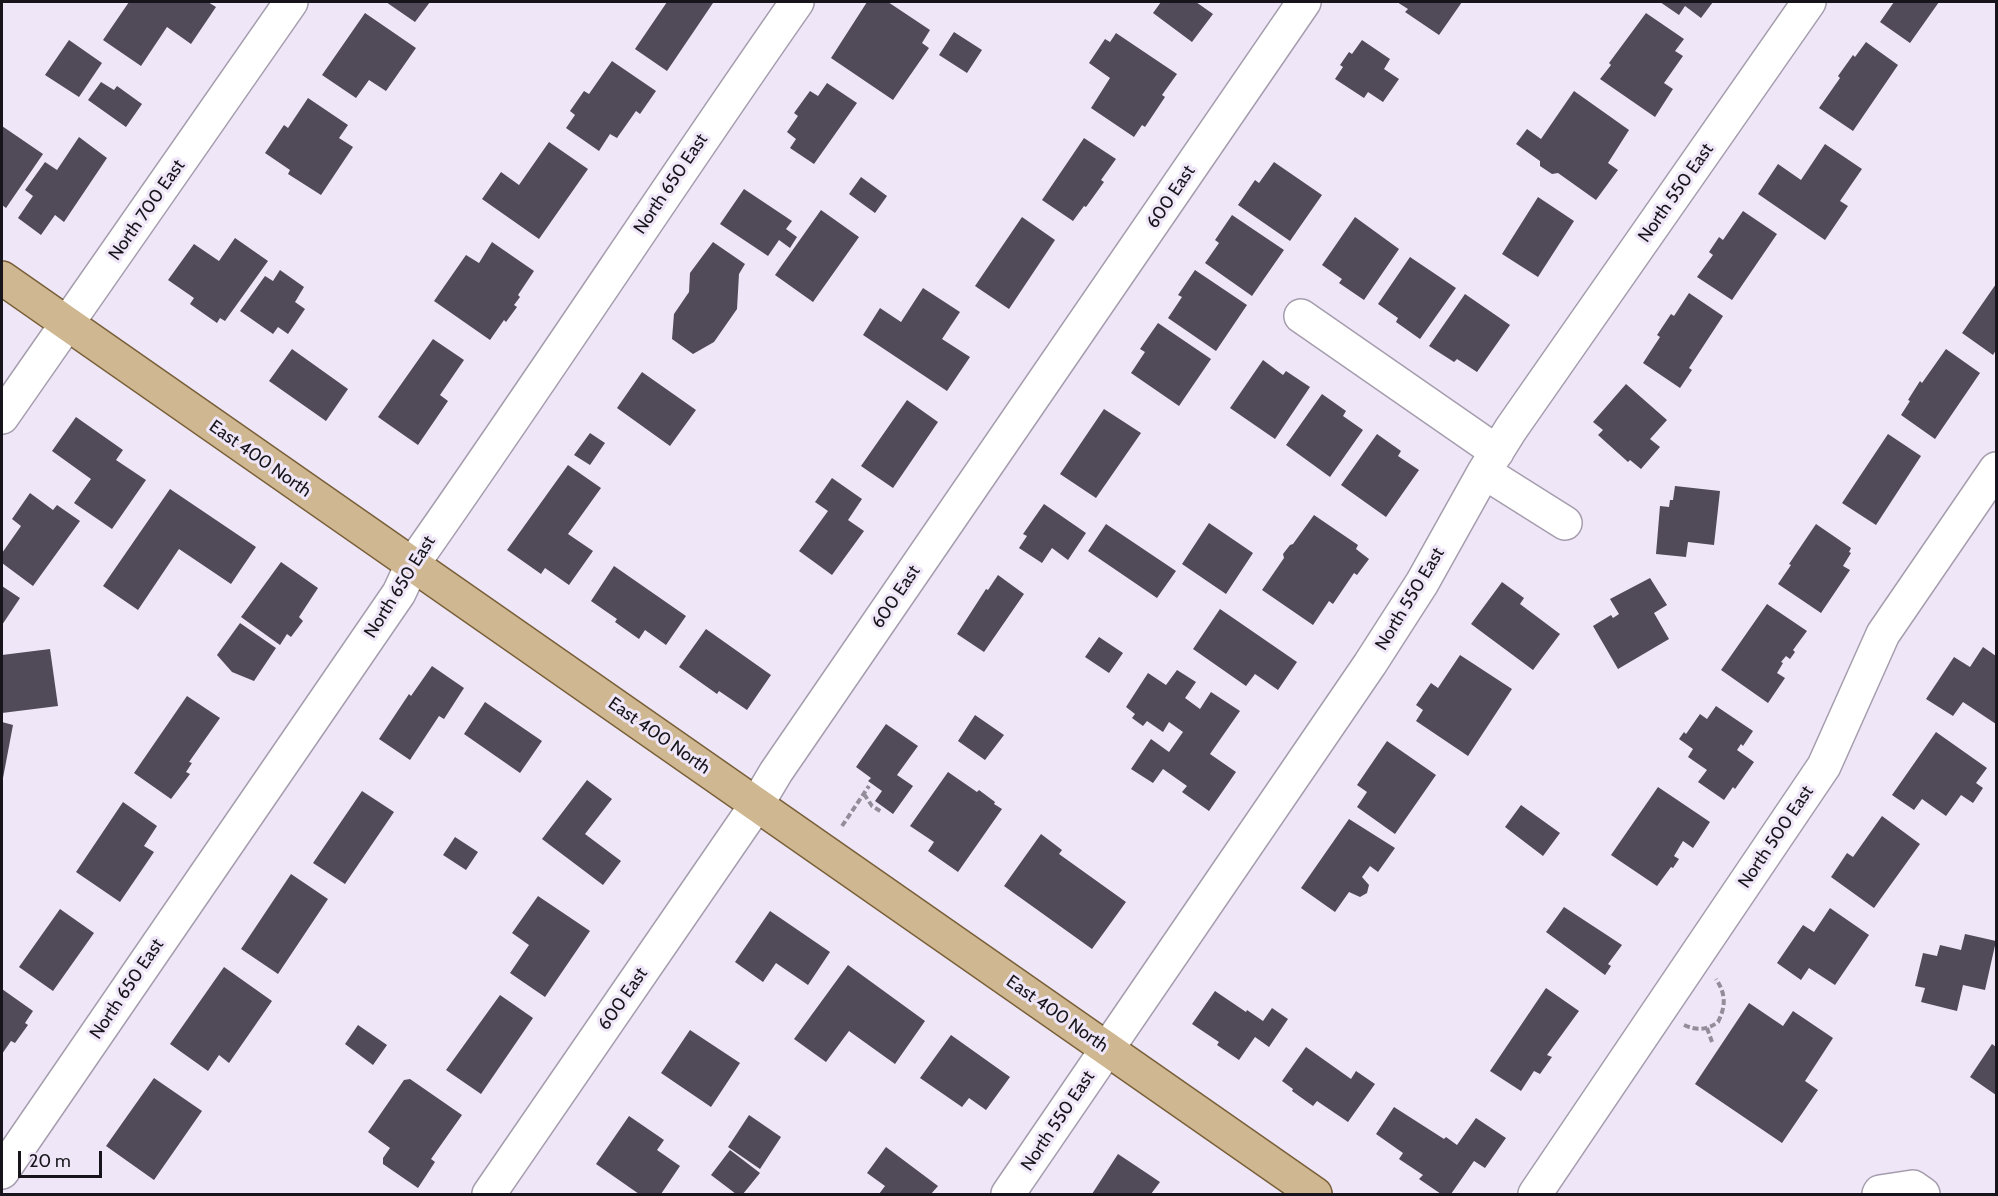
<!DOCTYPE html>
<html>
<head>
<meta charset="utf-8">
<style>
	body { margin:0 }
	#map { position:relative; width:1998px; height:1196px; overflow:hidden; background:#efe7f8; font-family:Cabin,sans-serif }
	canvas { display:block }
	.frame { position:absolute; inset:0; border:3px solid #17151b; pointer-events:none }
	.scale { position:absolute; left:18px; top:1151px; width:84px; height:27px; box-sizing:border-box; border:3px solid #17151b; border-top:0; padding-left:8px; font-size:18px; line-height:21px; white-space:nowrap; color:#17151b; -webkit-text-stroke:4px #efe7f8; paint-order:stroke }
</style>
</head>
<body>
<div id="map">
<canvas width="1998" height="1196"></canvas>
<div class="frame"></div>
<div class="scale">20 m</div>
</div>
<script>
const ctx = document.querySelector('canvas').getContext('2d');
ctx.lineJoin = 'round';
function fillPath(path, color) { ctx.fillStyle = color; ctx.fill(path, 'evenodd'); }
function trace(path, color, width, dash) { ctx.strokeStyle = color; ctx.lineWidth = width; ctx.lineCap = dash ? 'butt' : 'round'; ctx.setLineDash(dash || []); ctx.stroke(path); }
function write(font, color, halo, rows, align = 'center') {
  ctx.font = font + ' Cabin,sans-serif'; ctx.lineWidth = 6; ctx.setLineDash([]); ctx.textBaseline = 'middle'; ctx.strokeStyle = halo; ctx.fillStyle = color; for (const [text, x, y, turn = 0] of rows) {
    ctx.save(); ctx.translate(x, y); ctx.rotate((+turn || 0) * Math.PI / 180); ctx.textAlign = isNaN(turn) ? turn : align; if (halo) ctx.strokeText(text, 0, 0); ctx.fillText(text, 0, 0); ctx.restore();
  }
}
fillPath(new Path2D(`
	M129,2H208L216,7L191,44L167,27L141,66L103,40Z
	M386,2H430L415,22Z
	M667,2L713,3L667,71L635,49Z
	M867,2H888L930,30L922,43L929,48L893,100L831,58Z
	M1161,2H1196L1213,14L1192,42L1153,13Z
	M1397,2H1462L1439,35L1405,12L1408,9Z
	M1660,2H1713L1701,18L1685,6L1679,15Z
	M1894,2H1939L1910,43L1880,22Z
	M365,13L416,48L386,91L369,80L356,98L322,75Z
	M1646,13L1684,39L1675,51L1683,56L1664,83L1673,89L1655,117L1600,79L1611,65L1609,63Z
	M954,32L982,50L967,73L939,55Z
	M1116,33L1177,74L1162,95L1165,97L1145,127L1142,125L1134,137L1091,108L1110,78L1089,63L1105,39L1110,42Z
	M69,40L102,63L79,97L45,75Z
	M1362,40L1390,59L1384,69L1399,79L1383,102L1368,92L1364,98L1335,79L1343,67L1340,65L1349,52L1352,54Z
	M1866,42L1898,65L1853,131L1819,108L1840,78L1838,76L1853,55L1855,57Z
	M612,61L656,91L640,114L636,111L617,138L610,134L599,151L566,128L575,115L570,111L584,91L589,94Z
	M101,82L114,90L117,86L142,104L126,127L88,100Z
	M827,83L857,103L814,164L790,148L796,139L787,132L798,116L794,113L810,91L818,96Z
	M1574,91L1629,130L1608,163L1618,170L1596,200L1558,173L1552,174L1540,166V161L1516,144L1527,129L1541,139Z
	M308,98L348,125L339,138L353,147L321,195L288,174L290,170L265,153L284,125L288,128Z
	M2,126L43,154L6,208L2,205Z
	M79,137L107,158L64,222L55,215L41,235L18,218L33,196L25,190L45,162L57,170Z
	M1084,138L1116,159L1101,180L1104,182L1086,207L1084,206L1073,221L1042,200Z
	M549,142L588,169L539,239L482,199L501,172L519,185Z
	M1825,144L1862,169L1840,201L1848,206L1825,240L1758,194L1778,164L1801,180Z
	M1274,162L1322,195L1290,241L1238,205L1255,180L1259,183Z
	M861,177L887,196L875,213L849,194Z
	M744,189L792,221L786,229L797,237L790,248L779,240L768,256L720,224Z
	M1538,197L1574,221L1538,277L1502,254Z
	M821,210L859,237L813,302L775,275Z
	M1743,211L1777,234L1732,300L1697,277L1713,255L1709,252L1719,237L1723,240Z
	M1232,215L1284,250L1252,296L1205,263L1219,243L1215,240Z
	M1022,217L1055,240L1009,309L975,286Z
	M1355,217L1399,249L1364,300L1339,283L1342,279L1322,265Z
	M235,238L268,261L225,321L220,318L217,323L190,304L194,298L168,280L194,244L219,261Z
	M492,242L534,271L518,295L520,297L514,305L517,307L506,322L504,320L490,340L434,301L466,255L479,263Z
	M713,242L745,264L739,274L737,309L714,342L693,354L672,339L674,314L689,292L690,273Z
	M1410,257L1456,288L1420,339L1396,322L1398,318L1378,304Z
	M280,270L304,287L295,302L305,309L288,334L278,327L273,334L240,311L265,276L273,281Z
	M1195,270L1247,305L1216,351L1168,318L1182,297L1178,295Z
	M1996,284V350L1993,355L1962,333Z
	M923,288L960,312L942,339L970,357L947,391L863,335L880,308L901,322Z
	M1689,293L1723,316L1689,368L1692,370L1680,388L1643,363L1660,337L1657,335L1671,314L1674,316Z
	M1465,294L1510,325L1477,372L1457,359L1454,362L1429,346Z
	M1158,323L1211,359L1179,406L1131,373L1145,352L1140,349Z
	M433,339L464,360L440,395L448,401L418,445L378,417Z
	M292,349L348,389L326,421L269,381Z
	M1946,349L1980,373L1935,439L1901,415L1910,401L1908,400L1920,381L1922,383Z
	M1263,360L1283,375L1286,371L1310,387L1275,439L1230,408Z
	M642,372L696,410L670,446L617,408Z
	M1626,384L1667,420L1650,439L1660,447L1641,469L1630,460L1628,462L1598,435L1603,430L1593,422Z
	M1322,394L1346,411L1343,416L1363,430L1330,477L1286,445Z
	M907,400L938,422L893,488L861,466Z
	M1104,409L1141,433L1096,498L1060,474Z
	M76,417L123,450L116,460L146,480L112,529L74,503L91,479L52,451Z
	M590,433L605,443L590,465L574,455Z
	M1377,434L1401,451L1398,456L1419,470L1386,517L1341,485Z
	M1888,434L1921,456L1876,525L1842,503Z
	M568,465L601,488L568,534L593,551L569,585L545,568L541,574L507,550Z
	M832,478L862,499L848,520L864,531L832,575L799,551L828,511L815,502Z
	M1675,486L1720,491L1714,545L1688,542L1686,557L1656,554L1660,506L1669,507L1670,500H1673Z
	M170,489L256,547L231,584L179,549L138,610L103,586Z
	M30,493L53,510L57,505L80,521L33,586L2,563V553L21,526L12,519Z
	M1044,504L1086,533L1068,560L1052,548L1042,563L1019,548L1027,536L1023,534Z
	M1314,515L1358,545L1356,549L1369,559L1357,575L1354,573L1333,604L1329,601L1313,625L1262,590L1284,558L1283,554L1290,545L1293,544Z
	M1209,523L1253,553L1226,594L1182,564Z
	M1106,524L1176,571L1157,598L1088,551Z
	M1816,524L1851,548L1849,552L1851,553L1843,566L1850,570L1821,613L1778,584L1791,565L1789,564Z
	M281,562L318,588L299,617L303,621L291,637L287,634L280,645L241,617Z
	M614,566L686,616L666,645L645,630L639,639L615,622L617,619L591,601Z
	M998,575L1024,594L984,652L957,634L986,589L988,590Z
	M1650,578L1667,605L1654,613L1669,639L1618,669L1593,626L1611,615L1613,618L1619,614L1610,599Z
	M1502,582L1524,598L1520,604L1560,634L1533,670L1471,624Z
	M2,586L20,598L2,625Z
	M1767,604L1807,631L1793,650L1795,652L1790,659L1786,656L1781,662L1783,663L1777,673L1785,678L1768,703L1721,670Z
	M1220,609L1297,662L1278,690L1255,674L1246,686L1193,649Z
	M240,623L276,648L254,681L232,672L217,655Z
	M706,629L771,675L747,710L719,691L717,694L679,667Z
	M1099,637L1123,653L1109,673L1085,657Z
	M1983,647L1996,656V724L1963,702L1953,716L1926,699L1954,657L1970,667Z
	M50,649L58,706L2,713V655Z
	M1460,655L1512,689L1468,756L1416,721L1423,710L1416,705L1431,683L1438,688Z
	M432,666L464,688L444,719L439,716L410,760L379,739L409,694L411,696Z
	M1177,670L1196,682L1185,698L1200,709L1211,692L1240,711L1210,754L1236,772L1209,811L1182,792L1187,786L1163,769L1153,783L1131,769L1151,739L1169,752L1183,732L1169,722L1163,732L1147,721L1143,726L1132,718L1135,714L1126,707L1148,673L1166,685Z
	M187,696L220,718L189,762L192,763L186,772L190,774L171,799L134,773Z
	M485,702L542,741L520,773L464,734Z
	M1716,706L1753,731L1743,746L1741,744L1737,750L1754,762L1735,789L1733,787L1724,800L1698,782L1707,770L1688,757L1693,749L1679,739L1684,732L1686,734L1700,714L1707,719Z
	M975,715L1004,735L985,760L958,741Z
	M2,722L13,725L3,778H2Z
	M886,724L918,746L897,775L913,786L893,814L875,801L882,791L868,781L871,778L856,767Z
	M1936,732L1987,768L1976,783L1983,788L1973,803L1961,795L1946,816L1922,799L1914,810L1892,795Z
	M1387,741L1436,775L1395,834L1357,807L1367,792L1357,785Z
	M948,772L977,792L979,790L995,802L994,804L1002,809L958,872L928,851L934,842L910,826Z
	M587,780L612,799L585,834L621,861L603,885L542,839Z
	M1658,787L1710,822L1693,848L1683,841L1674,856L1679,859L1673,868L1671,867L1657,886L1611,855Z
	M362,791L394,812L345,884L313,863Z
	M123,802L157,826L144,846L154,852L120,902L76,872Z
	M1521,805L1560,833L1543,856L1505,827Z
	M1882,816L1920,844L1874,908L1831,877L1847,853L1853,857Z
	M1349,819L1395,848L1378,872L1370,866L1362,877L1369,885L1367,893L1360,897L1349,892L1335,912L1301,888Z
	M1041,834L1062,850L1059,854L1126,902L1092,949L1004,886Z
	M455,837L478,852L466,870L443,855Z
	M291,874L328,899L278,974L241,949Z
	M538,896L590,931L545,997L510,973L529,945L512,933Z
	M1564,907L1622,945L1608,964L1611,966L1605,975L1546,932Z
	M1830,908L1869,935L1835,985L1809,968L1801,980L1777,963L1803,925L1814,932Z
	M60,909L94,933L53,991L19,967Z
	M770,911L830,952L808,985L776,963L763,982L735,962Z
	M1965,934L1996,941L1985,990L1963,985L1957,1011L1921,1002L1925,988L1915,986L1923,953L1937,956L1940,945L1961,950Z
	M848,965L925,1021L895,1064L849,1031L826,1062L794,1039Z
	M224,967L272,1001L229,1063L219,1055L208,1071L170,1044Z
	M1546,988L1579,1011L1547,1055L1552,1057L1540,1074L1534,1071L1521,1091L1490,1071Z
	M2,989L33,1011L25,1023L28,1025L15,1043L11,1041L2,1054Z
	M1215,991L1246,1012L1247,1010L1263,1021L1272,1008L1288,1019L1269,1047L1255,1037L1239,1060L1217,1045L1219,1042L1192,1024Z
	M500,995L533,1018L481,1094L446,1070Z
	M1749,1003L1783,1026L1793,1011L1833,1038L1805,1081L1818,1090L1782,1143L1695,1084Z
	M358,1025L387,1045L373,1065L345,1044Z
	M690,1030L740,1063L711,1107L661,1073Z
	M951,1035L1010,1077L986,1110L969,1098L962,1107L920,1078Z
	M1992,1044L1996,1047V1095L1970,1077Z
	M1306,1047L1351,1079L1356,1071L1375,1084L1348,1122L1317,1101L1313,1106L1292,1091L1293,1089L1282,1081Z
	M154,1078L202,1111L154,1180L106,1146Z
	M410,1079L462,1115L431,1159L435,1162L418,1188L383,1164V1158L390,1148L368,1132L404,1080Z
	M1394,1107L1444,1139L1446,1137L1457,1145L1476,1118L1506,1138L1485,1168L1474,1161L1451,1194H1441L1419,1179L1423,1175L1399,1159L1403,1153L1376,1134Z
	M749,1115L781,1137L760,1169L728,1147Z
	M629,1116L664,1140L657,1150L680,1166L661,1194H639L596,1164Z
	M886,1147L938,1186L931,1194H879L885,1186L867,1173Z
	M730,1150L760,1173L743,1194H736L711,1175Z
	M1118,1154L1160,1182L1151,1194H1092Z`), '#514a58');
const minor = new Path2D(`
	M1301,316L1497,452
	M2,417L291,2
	M1484,472L1565,523
	M2,1172L399,593L412,565C543,379 667,188 797,2
	M489,1194L757,804L776,772L1304,2
	M1008,1194L1370,664L1422,583L1484,472L1511,429L1809,2
	M1535,1194L1824,766L1883,634L1996,469
	M1879,1194L1880,1192L1913,1187L1923,1194`);
const major = new Path2D(`
	M2,278L1315,1194`);
trace(minor, '#a59dad', 36);
trace(major, '#795f38', 36);
trace(new Path2D(`
	M864,794L872,806L882,812
	M842,826L869,786
	M1684,1025C1697,1031 1707,1030 1718,1022C1726,1006 1726,994 1716,979
	M1707,1028L1712,1042`), '#938d9a', 4, [6, 3]);
trace(minor, '#fff', 33);
trace(major, '#ceb791', 33);
write('18px', '#17151b', '#efe7f8', [
	["North 650 East",671,184,-56],
	["North 550 East",1676,193,-55],
	["600 East",1171,197,-56],
	["North 700 East",147,210,-55],
	["East 400 North",260,459,35],
	["North 650 East",400,587,-58],
	["600 East",896,597,-56],
	["North 550 East",1410,599,-59],
	["East 400 North",659,736,35],
	["North 500 East",1776,837,-56],
	["North 650 East",127,989,-56],
	["600 East",623,999,-55],
	["East 400 North",1057,1014,35],
	["North 550 East",1058,1121,-56]
]);
</script>
</body>
</html>
